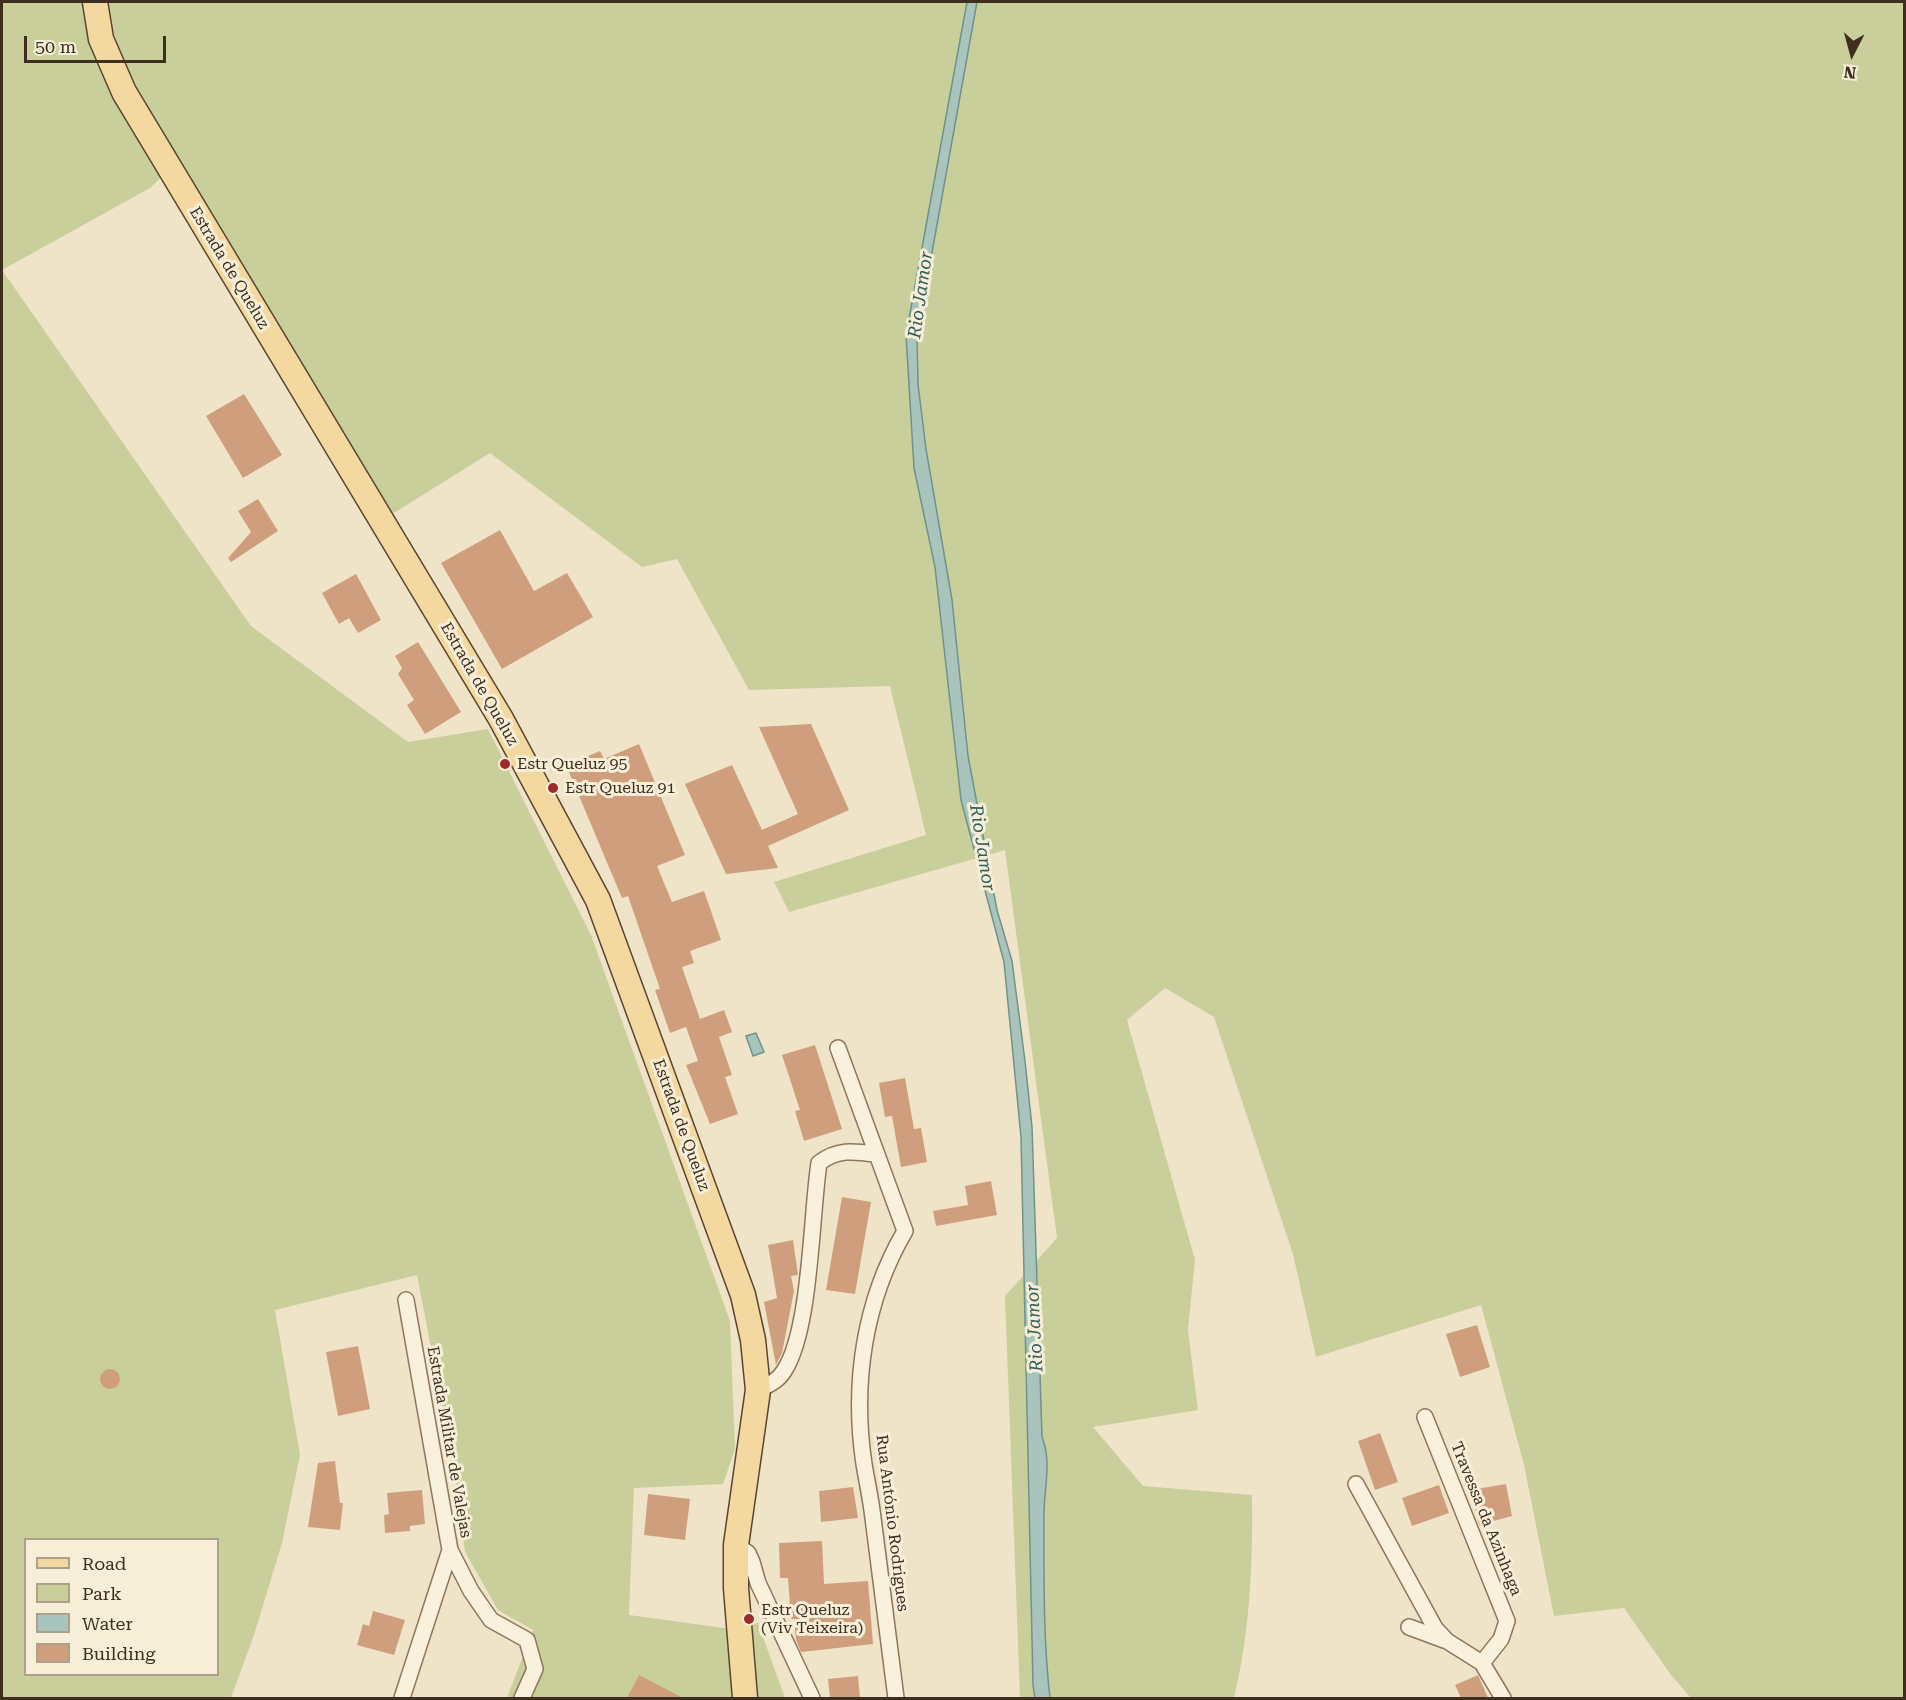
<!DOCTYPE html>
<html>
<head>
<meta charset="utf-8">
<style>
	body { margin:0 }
	#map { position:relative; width:1906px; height:1700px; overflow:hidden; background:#f0e4c8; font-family:"Roboto Serif",serif }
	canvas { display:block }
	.frame { position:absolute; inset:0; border:3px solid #3d2e20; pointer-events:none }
	.legend { position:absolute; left:24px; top:1538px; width:195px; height:138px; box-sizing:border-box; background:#f7eed8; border:2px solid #ada18e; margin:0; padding:8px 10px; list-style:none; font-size:18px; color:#3d2e20 }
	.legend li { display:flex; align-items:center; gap:12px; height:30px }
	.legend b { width:30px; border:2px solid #ada18e }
	.north { position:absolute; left:1822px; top:24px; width:60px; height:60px; -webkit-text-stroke:4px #f7eed8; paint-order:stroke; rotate:186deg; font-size:16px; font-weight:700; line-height:24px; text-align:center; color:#3d2e20 }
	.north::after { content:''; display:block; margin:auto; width:21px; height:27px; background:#3d2e20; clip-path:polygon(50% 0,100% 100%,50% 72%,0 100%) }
	.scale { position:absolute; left:24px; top:36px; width:142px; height:27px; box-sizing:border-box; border:3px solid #3d2e20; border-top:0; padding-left:8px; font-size:18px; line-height:21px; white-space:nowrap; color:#3d2e20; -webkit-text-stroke:4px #f7eed8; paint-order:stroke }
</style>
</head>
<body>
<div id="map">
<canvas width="1906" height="1700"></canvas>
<div class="frame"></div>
<ul class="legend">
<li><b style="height:8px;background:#f3d9a0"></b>Road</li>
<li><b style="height:16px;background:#c9cf9b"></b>Park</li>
<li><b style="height:16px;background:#a9c4bc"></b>Water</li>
<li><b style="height:16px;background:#cf9f7d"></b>Building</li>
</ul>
<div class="north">N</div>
<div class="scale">50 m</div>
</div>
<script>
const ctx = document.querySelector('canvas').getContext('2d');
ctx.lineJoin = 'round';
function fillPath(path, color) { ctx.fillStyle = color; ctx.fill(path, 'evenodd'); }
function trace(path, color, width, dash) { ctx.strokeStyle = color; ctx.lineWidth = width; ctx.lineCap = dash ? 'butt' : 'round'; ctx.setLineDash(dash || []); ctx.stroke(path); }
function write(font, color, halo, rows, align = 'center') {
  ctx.font = font + ' "Roboto Serif",serif'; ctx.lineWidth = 6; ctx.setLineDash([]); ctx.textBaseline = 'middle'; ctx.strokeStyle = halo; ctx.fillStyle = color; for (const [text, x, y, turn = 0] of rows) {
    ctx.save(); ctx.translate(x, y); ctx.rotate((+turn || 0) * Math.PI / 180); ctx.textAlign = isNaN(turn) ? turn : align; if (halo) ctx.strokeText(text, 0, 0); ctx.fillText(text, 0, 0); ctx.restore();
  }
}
fillPath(new Path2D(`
	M2,2H1904V1698H1691L1671,1675L1624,1608L1554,1616L1524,1465L1481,1305L1316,1357L1293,1254L1214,1017L1165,988L1127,1020L1195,1260L1188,1330L1198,1410L1093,1427L1143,1486L1252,1495C1253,1564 1250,1631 1234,1698H1020L1005,1296L1057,1238L1005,850L789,912L774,882L926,835L890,686L749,690L677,559L642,567L490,453L381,521L170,169L150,188L2,270L251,626L408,742L488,729L591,935L730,1321L735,1449L723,1484L634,1488L629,1615L724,1628L758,1623L785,1698H507L533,1630L498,1610L465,1552L453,1462L417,1275L275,1310L300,1455L282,1543L254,1635L231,1698H2ZM26,1540H218V1674H26Z`), '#c9cf9b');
const water = new Path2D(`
	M967,2H977L917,336L918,384L926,449L952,600L968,756L997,910L1012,961L1025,1061L1032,1127L1042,1437C1052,1462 1044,1488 1044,1514C1044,1575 1043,1638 1050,1698H1035L1033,1685L1021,1137L1004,962L961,800L935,567L914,468L906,335Z
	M756,1033L764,1052L753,1056L746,1036Z`);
fillPath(water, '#a9c4bc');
trace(water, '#6f938a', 1.5);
fillPath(new Path2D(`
	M244,394L282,455L243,478L206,416Z
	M258,499L278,531L231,562L228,558L251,532L238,511Z
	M500,530L534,591L567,573L593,617L502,669L441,563Z
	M356,574L381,620L358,633L349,618L339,624L322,593Z
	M418,642L461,712L425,734L407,705L414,700L398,674L402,668L395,656Z
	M811,724L849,810L768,846L778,868L726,874L685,784L732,765L762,830L798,814L759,727Z
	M639,744L685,855L657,866L672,902L704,891L721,940L690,951L694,963L682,967L700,1019L724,1010L732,1032L719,1037L732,1075L725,1077L738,1114L710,1124L686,1065L698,1061L686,1027L670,1033L655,990L660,989L628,896L622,898L566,765L600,751L604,759Z
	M815,1045L842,1129L804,1141L795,1111L800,1110L782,1055Z
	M905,1078L914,1129L921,1128L927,1162L901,1167L892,1116L885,1117L879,1083Z
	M991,1181L997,1215L936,1226L933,1211L968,1205L965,1186Z
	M842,1197L871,1202L855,1294L826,1290Z
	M793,1240L798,1275L791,1276L794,1291L782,1353L776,1365L764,1302L777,1298L768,1245Z
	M1477,1325L1490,1367L1460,1377L1446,1334Z
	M358,1346L370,1409L338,1416L326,1352Z
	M100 1379a10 10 0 1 1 20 0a10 10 0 1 1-20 0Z
	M1380,1433L1398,1482L1375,1490L1358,1441Z
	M335,1461L340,1503H343L340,1530L308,1527L318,1463Z
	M1506,1484L1512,1516L1479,1525L1471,1490Z
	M1439,1485L1449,1513L1412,1526L1402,1498Z
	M853,1487L858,1518L821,1522L819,1491Z
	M422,1490L425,1524L410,1526V1531L385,1533L384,1515L389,1514L387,1493Z
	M648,1494L690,1499L685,1540L644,1535Z
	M822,1541L824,1584L868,1581L873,1644L801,1652L796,1640L794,1619H791L788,1578H780L779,1543Z
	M373,1611L405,1620L394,1655L357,1645L363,1624L369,1626Z
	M639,1675L683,1698H627Z
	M1478,1675L1488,1698H1461L1455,1685Z
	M858,1676L860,1698H830L828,1679Z`), '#cf9f7d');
const street = new Path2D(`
	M838,1048L905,1231C864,1301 852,1384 864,1464C867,1482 871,1500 873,1518C881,1578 888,1638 896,1698
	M406,1300L450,1550L471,1591L491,1620L527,1640L535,1669L522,1698
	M758,1390C768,1385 778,1381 784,1371C811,1330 811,1215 819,1163C837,1149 853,1151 875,1154
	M1425,1417L1507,1621L1501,1639L1482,1663
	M1356,1484L1435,1628L1447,1641L1482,1663L1503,1698
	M736,1545L748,1553L752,1562L758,1583L812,1698
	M1409,1627L1444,1640
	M402,1698L450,1550`);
const primary = new Path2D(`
	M95,2L101,39L124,92L501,719L598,900L743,1295L753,1340L758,1390L736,1545V1588L745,1698`);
trace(street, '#8d765c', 18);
trace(primary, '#5b4430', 27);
trace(street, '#faf1dc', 15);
trace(primary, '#f3d9a0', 24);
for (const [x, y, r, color] of [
	[505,764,6,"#9e2a2b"],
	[553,788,6,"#9e2a2b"],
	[749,1619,6,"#9e2a2b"]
]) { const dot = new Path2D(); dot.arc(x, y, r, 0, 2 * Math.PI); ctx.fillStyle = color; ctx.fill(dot); trace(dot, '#f7eed8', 2); }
write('16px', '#3d2e20', '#f7eed8', [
	["Estrada de Queluz",229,268,59],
	["Estrada de Queluz",479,684,60],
	["Estrada de Queluz",681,1125,70],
	["Estrada Militar de Valejas",449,1442,80],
	["Travessa da Azinhaga",1486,1519,68],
	["Rua António Rodrigues",892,1523,83]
]);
write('16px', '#3d2e20', '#f7eed8', [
	["Estr Queluz 95",517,764],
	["Estr Queluz 91",565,788],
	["Estr Queluz",761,1610],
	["(Viv Teixeira)",761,1628]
], 'left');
write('italic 18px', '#2f5d5a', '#f7eed8', [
	["Rio Jamor",921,295,-82],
	["Rio Jamor",982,848,81],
	["Rio Jamor",1035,1328,-93]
]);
</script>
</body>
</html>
